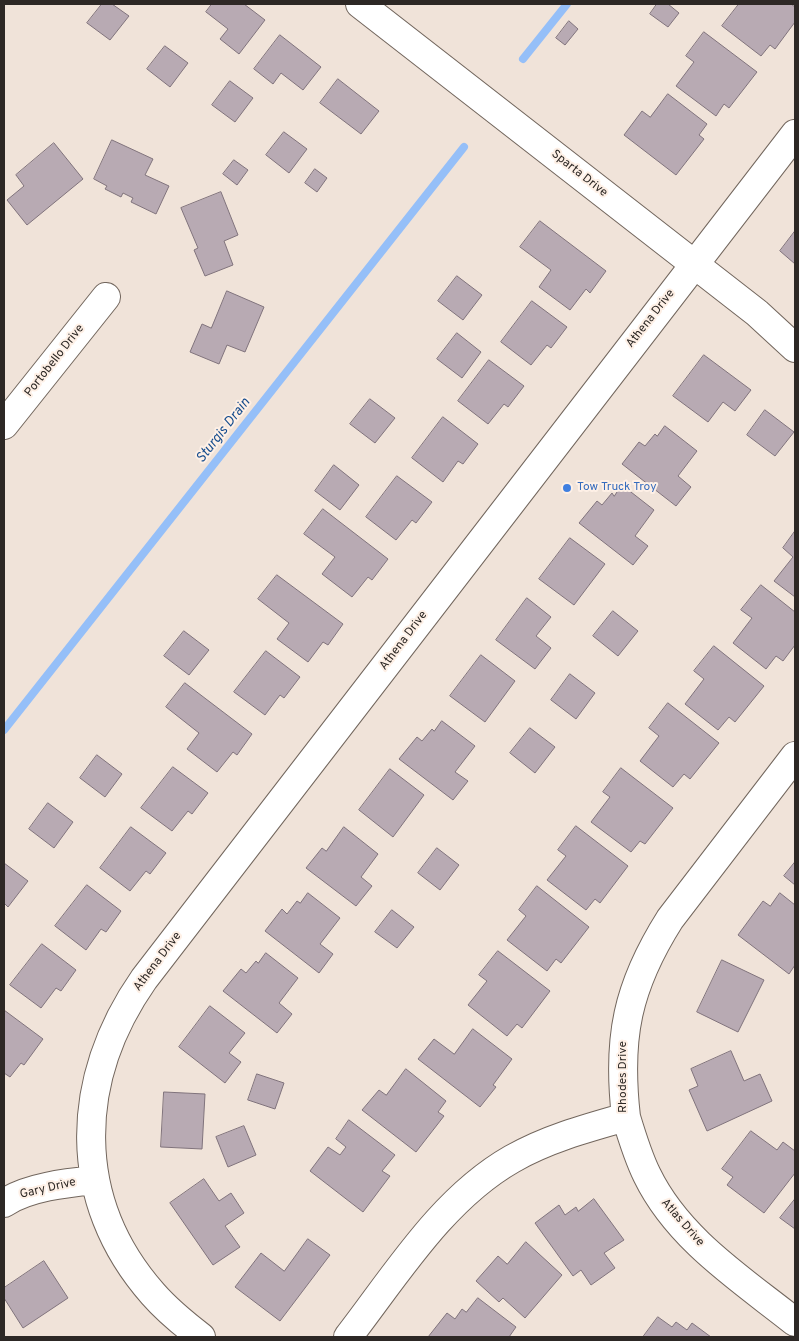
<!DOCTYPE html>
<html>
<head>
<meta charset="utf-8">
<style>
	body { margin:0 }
	#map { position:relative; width:799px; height:1341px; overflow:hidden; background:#f0e3d9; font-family:Overpass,sans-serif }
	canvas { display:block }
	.frame { position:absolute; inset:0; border:5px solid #2d2825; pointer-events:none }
</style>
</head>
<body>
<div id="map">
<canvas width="799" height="1341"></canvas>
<div class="frame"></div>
</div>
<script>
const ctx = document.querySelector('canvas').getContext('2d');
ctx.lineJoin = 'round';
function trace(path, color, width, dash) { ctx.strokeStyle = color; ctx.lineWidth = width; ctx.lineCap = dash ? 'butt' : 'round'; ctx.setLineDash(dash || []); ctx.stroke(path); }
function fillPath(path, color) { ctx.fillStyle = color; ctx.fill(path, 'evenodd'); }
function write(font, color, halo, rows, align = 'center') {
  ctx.font = font + ' Overpass,sans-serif'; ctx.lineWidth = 4; ctx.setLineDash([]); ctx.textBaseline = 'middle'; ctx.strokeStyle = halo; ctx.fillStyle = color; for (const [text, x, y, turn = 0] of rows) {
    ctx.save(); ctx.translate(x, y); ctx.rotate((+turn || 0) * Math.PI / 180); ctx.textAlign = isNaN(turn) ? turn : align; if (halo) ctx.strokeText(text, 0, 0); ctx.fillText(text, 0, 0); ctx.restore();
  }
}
trace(new Path2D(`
	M523,59L567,4
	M4,730L464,147`), '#95bff8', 8);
const building = new Path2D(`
	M102,4H112L129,16L110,40L87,23Z
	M212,4H244L265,20L239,54L220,39L228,29L206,12Z
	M657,4H668L679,13L668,27L650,14Z
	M739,4H791L795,7V22L775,49L770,45L761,56L722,26Z
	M569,21L578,29L565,45L556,38Z
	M704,32L757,72L729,108L724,104L716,116L676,86L694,62L686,56Z
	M280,35L321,67L303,90L281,73L273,84L254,69Z
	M165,46L188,63L170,87L147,69Z
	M338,79L379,111L361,134L320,103Z
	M230,81L253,98L235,122L212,105Z
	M668,94L707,124L699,135L704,139L676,175L624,135L642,111L650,117Z
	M284,132L307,149L289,173L266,155Z
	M112,140L153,159L145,175L169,186L156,214L131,202L133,198L123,193L121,197L105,189L107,186L94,179Z
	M54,143L83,179L27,225L7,200L24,186L16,175Z
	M234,160L248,170L237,185L223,174Z
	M315,169L327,178L317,192L305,183Z
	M221,192L238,235L224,241L233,265L205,276L194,250L198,248L181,208Z
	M540,221L606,271L590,293L586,289L570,310L539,287L551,270L520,247Z
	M795,231V264L780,251Z
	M457,276L482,295L463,320L438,301Z
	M227,291L264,307L245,352L227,345L219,364L190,352L202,324L211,328Z
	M532,301L567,327L551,348L547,345L531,365L501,342Z
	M457,333L481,352L462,378L437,359Z
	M704,355L751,390L735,411L723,402L708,422L673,396Z
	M489,360L524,386L508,407L504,404L488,424L458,401Z
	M370,399L395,418L375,443L350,424Z
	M765,410L794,432L775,456L747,435Z
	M443,417L478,444L463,464L458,461L443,482L412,458Z
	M665,426L697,451L678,476L691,487L676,506L622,464L639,442L645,446L655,434L657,436Z
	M334,465L359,485L340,510L315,491Z
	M397,476L432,502L416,523L412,520L396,540L366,517Z
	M622,485L654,510L635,536L648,546L633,565L579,523L597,501L602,505L612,493L614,496Z
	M323,509L388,559L372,580L368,577L352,597L322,574L335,557L304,534Z
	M795,531V597L774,581L793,557L783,548Z
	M570,538L605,564L574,605L539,579Z
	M277,575L343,624L328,645L323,642L308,662L277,639L289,623L258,599Z
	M761,585L795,612V645L783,661L776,656L766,669L733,643L752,618L741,610Z
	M527,598L551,617L536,636L551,648L535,669L496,640Z
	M613,611L638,631L618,656L593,636Z
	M184,631L209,650L189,675L164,656Z
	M714,646L764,686L735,722L729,717L718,730L685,704L704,679L694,671Z
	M266,651L300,677L284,698L280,695L265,715L234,692Z
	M481,655L515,681L485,722L450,696Z
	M570,674L595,693L576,719L551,700Z
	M185,683L252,734L237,755L233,752L217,772L187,749L199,733L166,707Z
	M668,703L719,743L690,779L684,774L673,787L640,761L659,736L649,728Z
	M442,721L475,746L455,772L468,781L453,800L399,759L417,737L422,741L432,729L434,731Z
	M530,728L555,747L535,773L510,753Z
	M97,755L122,774L105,797L80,778Z
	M173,767L208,793L192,814L188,811L172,831L141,808Z
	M621,768L673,808L645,844L640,841L631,852L591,822L610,797L603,792Z
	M390,769L424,795L393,837L359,810Z
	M48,803L73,822L54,848L29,829Z
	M576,826L628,866L600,903L595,899L586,910L547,880L566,856L558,850Z
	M131,827L166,853L150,874L146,871L130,891L100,868Z
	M344,827L378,854L361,877L372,886L356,906L306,868L322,848L326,851Z
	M437,848L459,865L440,890L418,873Z
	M795,862V885L784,876Z
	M4,863L28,881L8,907L4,903Z
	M87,885L121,911L106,932L101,929L86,950L55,926Z
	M537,886L589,927L561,963L556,959L547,971L507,940L526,916L519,910Z
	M308,893L340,918L320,944L333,954L319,973L265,931L282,909L287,914L297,901L300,903Z
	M780,893L795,905V965L789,974L738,935L763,901L770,906Z
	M392,910L414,927L397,948L375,932Z
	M42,944L76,970L61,991L56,988L41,1008L10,985Z
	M498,951L550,991L522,1028L517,1024L507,1036L468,1005L487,981L479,975Z
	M266,953L298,978L279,1003L292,1014L277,1033L223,991L241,969L246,973L256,961L258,963Z
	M722,960L764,980L738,1032L697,1012Z
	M210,1006L245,1033L229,1053L241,1062L225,1083L179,1047Z
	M4,1010L43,1039L24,1065L21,1063L10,1077L4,1073Z
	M473,1029L512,1059L493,1085L496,1087L480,1107L418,1059L434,1039L454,1054Z
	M731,1051L744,1081L760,1074L772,1101L707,1131L689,1090L698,1086L691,1069Z
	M406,1069L446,1101L438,1112L444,1116L416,1152L362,1110L379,1090L386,1095Z
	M257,1074L284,1083L275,1109L248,1100Z
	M164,1092L205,1094L202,1149L161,1147Z
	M349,1120L395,1155L382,1171L390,1176L363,1212L310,1171L328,1147L340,1155L346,1147L336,1139Z
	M244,1126L256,1155L228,1167L216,1137Z
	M751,1131L777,1150L783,1142L795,1151V1173L764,1213L727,1185L733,1177L722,1169Z
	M204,1179L219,1201L231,1193L244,1213L225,1226L240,1247L213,1265L170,1203Z
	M594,1199L624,1240L604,1253L615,1268L591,1285L581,1270L573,1276L535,1223L559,1205L565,1215L576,1207L578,1211Z
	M795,1199V1229L780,1218Z
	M308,1239L330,1255L280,1321L235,1287L261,1253L284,1271Z
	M526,1242L562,1275L525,1318L503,1298L499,1302L476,1281L498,1256L507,1264Z
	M44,1261L68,1298L23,1328L4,1298V1288Z
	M478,1298L516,1327L509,1337H428L447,1313L455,1319L462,1309L466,1312Z
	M658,1317L672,1327L676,1322L687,1330L692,1323L711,1337H643Z`);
fillPath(building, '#b8aab3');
trace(building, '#80737c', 1);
const minor = new Path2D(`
	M360,4L757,313L795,348
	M4,425L106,297
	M626,1117C632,1137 638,1157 647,1175C678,1239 741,1279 795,1322
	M4,1203C28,1187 66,1183 95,1180
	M201,1337C184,1324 167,1310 153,1294C70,1200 74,1079 144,979L795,134
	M348,1337C396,1275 442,1199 512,1159C547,1139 587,1128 626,1117C617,1038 627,987 670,919L795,756`);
trace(minor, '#72665d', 30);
trace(minor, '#fff', 28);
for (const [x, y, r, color] of [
	[567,488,5,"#3f7fe0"]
]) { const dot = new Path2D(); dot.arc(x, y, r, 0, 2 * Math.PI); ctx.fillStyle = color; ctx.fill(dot); trace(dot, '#fef0e6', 2); }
write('12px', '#2d2825', '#fef0e6', [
	["Sparta Drive",579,174,38],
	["Athena Drive",651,319,-52],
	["Portobello Drive",55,361,-52],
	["Athena Drive",404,641,-53],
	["Athena Drive",158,962,-53],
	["Rhodes Drive",624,1077,-90],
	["Gary Drive",48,1189,-13],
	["Atlas Drive",682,1223,49]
]);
write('12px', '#366cbe', '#fef0e6', [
	["Tow Truck Troy",577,488]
], 'left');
write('italic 14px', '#154c8d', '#fef0e6', [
	["Sturgis Drain",224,431,-52]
]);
</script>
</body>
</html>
